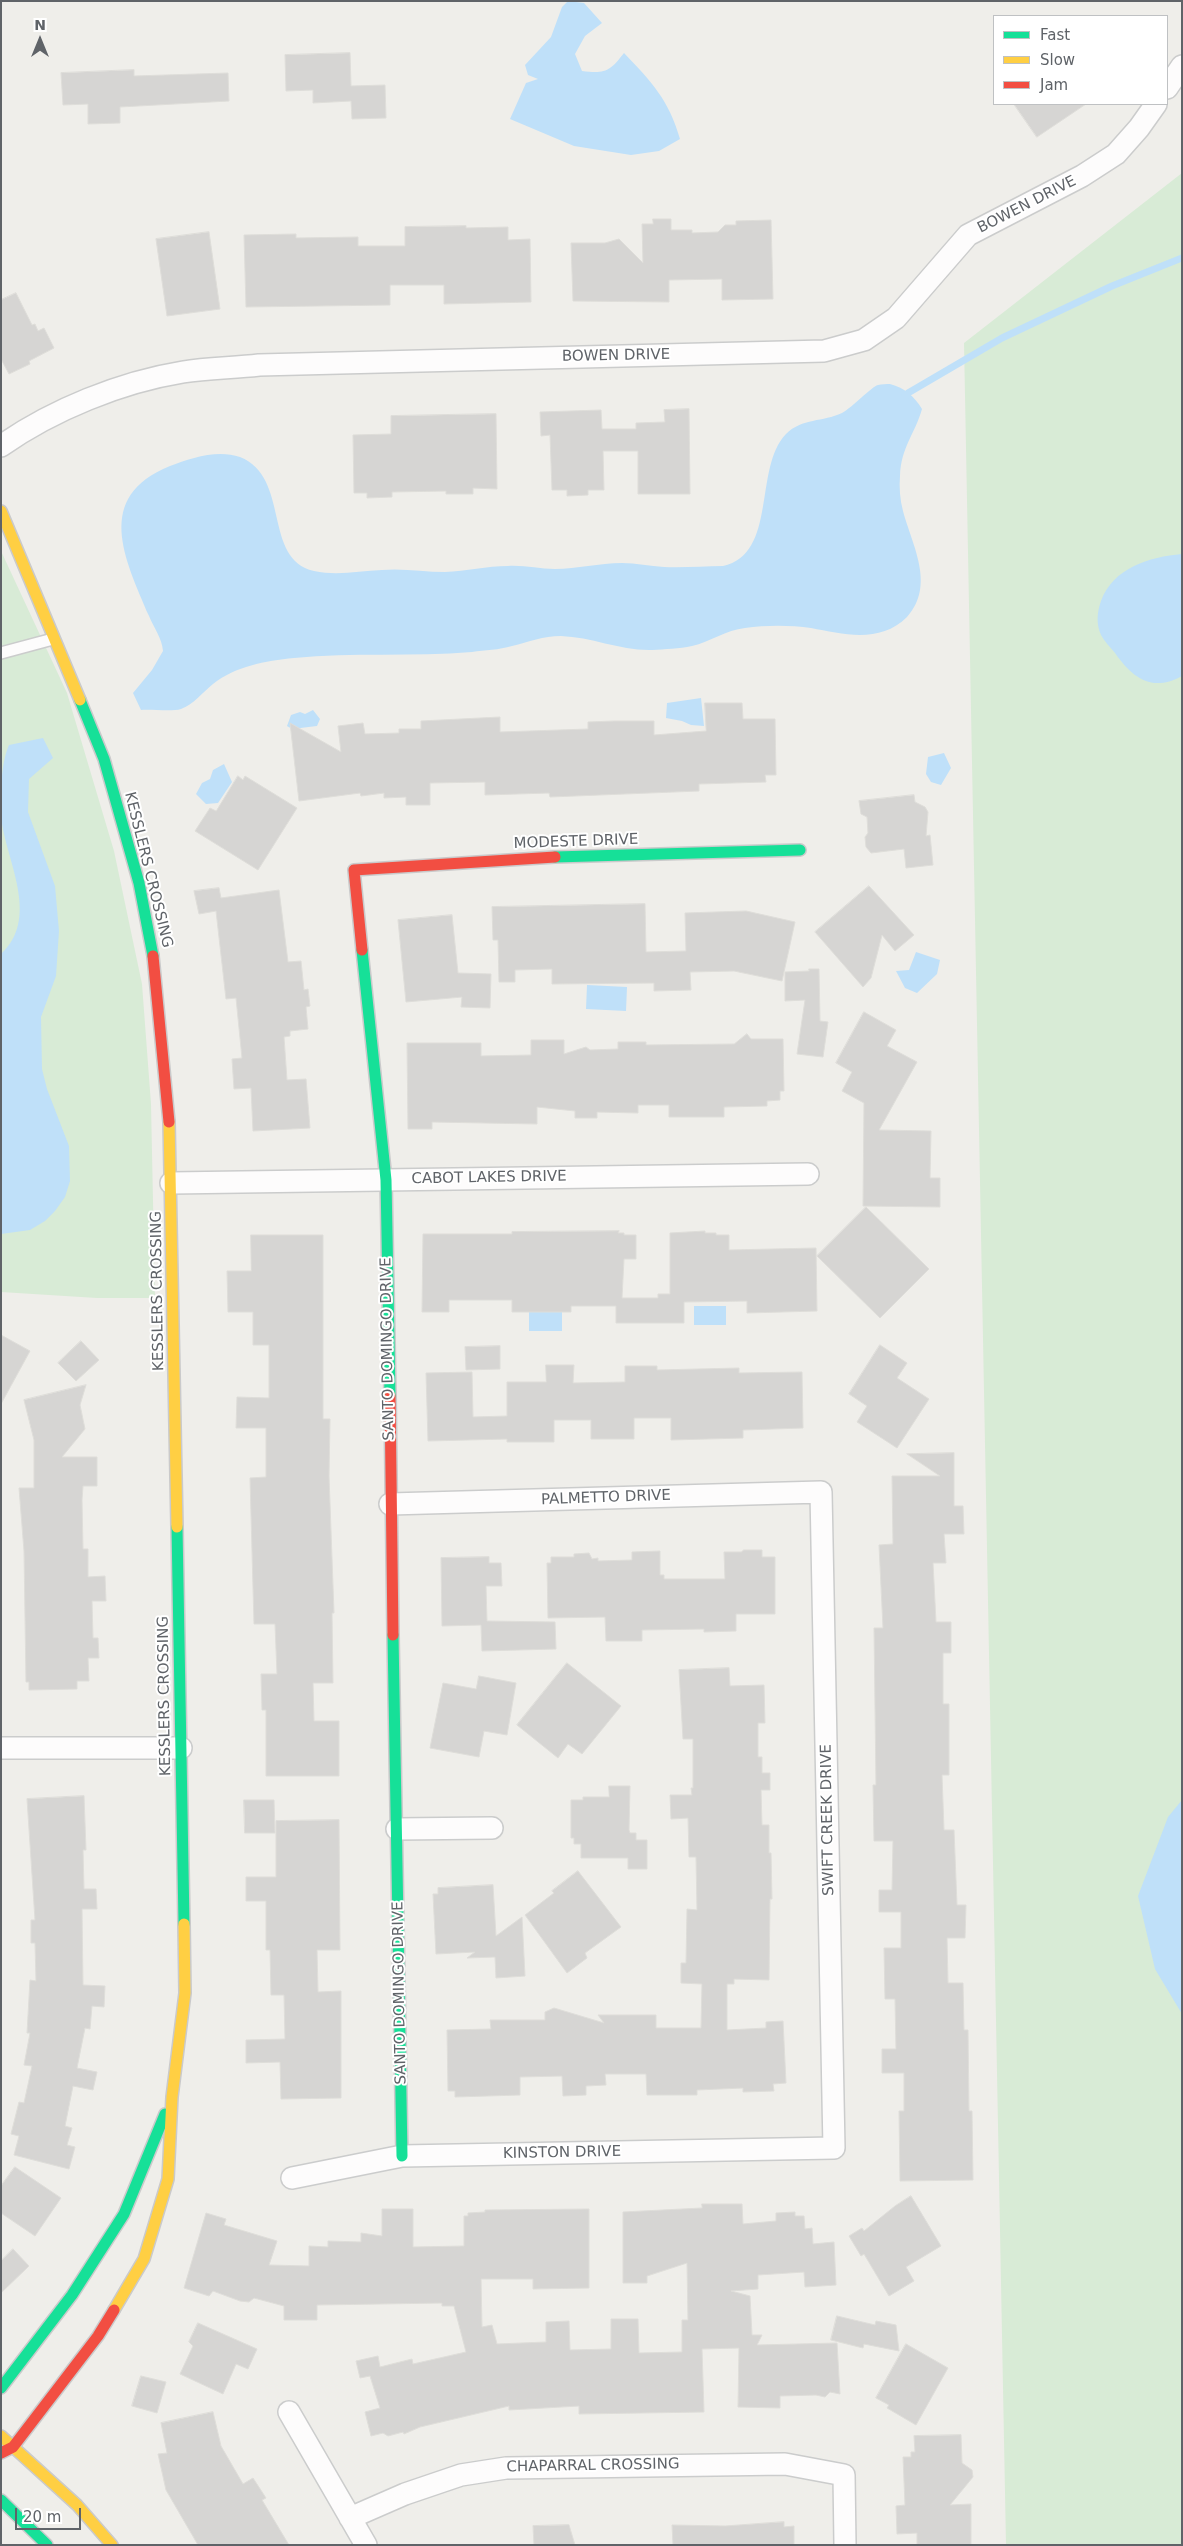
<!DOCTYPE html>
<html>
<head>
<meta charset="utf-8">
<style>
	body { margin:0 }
	#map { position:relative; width:1183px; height:2546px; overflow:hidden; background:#efeeea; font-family:"DejaVu Sans",sans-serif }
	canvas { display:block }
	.frame { position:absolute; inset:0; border:2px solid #5f6368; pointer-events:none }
	.legend { position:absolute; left:993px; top:15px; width:175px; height:90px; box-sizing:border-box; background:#fff; border:1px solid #bfc1c3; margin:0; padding:6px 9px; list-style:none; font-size:15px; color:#5f6368 }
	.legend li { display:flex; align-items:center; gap:10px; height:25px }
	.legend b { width:25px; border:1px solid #bfc1c3 }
	.north { position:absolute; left:15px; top:15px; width:50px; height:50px; -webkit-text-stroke:4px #fff; paint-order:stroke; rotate:0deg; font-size:14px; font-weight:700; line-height:20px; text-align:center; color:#5f6368 }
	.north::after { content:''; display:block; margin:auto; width:18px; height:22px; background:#5f6368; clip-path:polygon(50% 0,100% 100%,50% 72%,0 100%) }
	.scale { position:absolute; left:15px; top:2508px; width:66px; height:22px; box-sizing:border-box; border:2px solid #5f6368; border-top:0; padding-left:6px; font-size:15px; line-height:18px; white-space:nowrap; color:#5f6368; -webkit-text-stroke:4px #fff; paint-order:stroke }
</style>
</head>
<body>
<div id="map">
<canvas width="1183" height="2546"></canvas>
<div class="frame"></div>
<ul class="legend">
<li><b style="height:6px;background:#16e098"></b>Fast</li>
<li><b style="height:6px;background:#ffcf43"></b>Slow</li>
<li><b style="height:6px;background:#f24e42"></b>Jam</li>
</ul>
<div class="north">N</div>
<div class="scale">20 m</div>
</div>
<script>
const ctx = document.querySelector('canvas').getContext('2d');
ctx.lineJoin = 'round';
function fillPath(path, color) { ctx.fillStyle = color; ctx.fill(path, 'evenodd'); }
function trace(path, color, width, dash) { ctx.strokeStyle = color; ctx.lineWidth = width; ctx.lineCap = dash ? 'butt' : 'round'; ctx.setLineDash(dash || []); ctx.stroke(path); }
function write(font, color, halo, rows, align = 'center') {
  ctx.font = font + ' "DejaVu Sans",sans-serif'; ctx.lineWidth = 4; ctx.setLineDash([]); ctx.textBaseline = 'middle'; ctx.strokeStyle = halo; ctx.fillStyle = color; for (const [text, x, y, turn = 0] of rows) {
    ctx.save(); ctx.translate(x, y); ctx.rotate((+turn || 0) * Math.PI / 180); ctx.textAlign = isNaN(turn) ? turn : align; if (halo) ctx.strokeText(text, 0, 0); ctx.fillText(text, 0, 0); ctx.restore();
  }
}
fillPath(new Path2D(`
	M1182,173V2545H1006L964,343Z
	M1,551L67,693L114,851L142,984L151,1104L155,1298H97L1,1292Z`), '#d8ebd6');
fillPath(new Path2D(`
	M568,1L584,3L602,23L585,36L575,54L582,71C606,74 610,71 624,53C651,81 669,100 680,139L659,151L631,155L574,146L510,119L526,83L538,79L528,75L525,65L551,37L562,7Z
	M890,384C905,388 914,396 922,409C915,434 901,447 900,476C899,487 900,500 903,511C912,545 936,585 907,617C880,644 843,634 811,628C790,625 766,625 745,628C726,630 710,642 692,646C679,649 665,649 652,650C621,651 592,637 561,636C543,636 529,642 512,646C499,650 485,650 472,652C413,657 353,652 294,658C265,661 236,666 213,684C203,692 193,705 181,709C172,712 151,709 141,710L133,693L152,670L163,651C162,638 154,628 149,616C125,559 93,497 170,466C190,458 218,449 240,457C291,477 262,559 314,571C337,576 359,571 382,570C403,568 424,572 445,572C466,571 487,566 508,566C524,565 539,569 555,569C577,569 599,563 622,563C636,563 650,566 664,567C683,568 704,566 723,566C778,554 753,468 786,434C802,418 823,422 842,413C853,407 871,387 878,385C881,384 887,384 890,384Z
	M1182,554V676C1151,693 1132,677 1115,653C1110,647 1104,641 1101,635C1096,624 1097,612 1101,601C1113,568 1149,557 1182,554Z
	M701,698L704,726L691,725L682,721L666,718L667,703Z
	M313,710L320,719L317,726L292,729L287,726L291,715L300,712L305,714Z
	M43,738L53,758L29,779L28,812L55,886L59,931L56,976L41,1017L42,1069L47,1089L69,1146L70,1181L65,1197L55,1211L45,1221L30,1230L1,1234V954C39,919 9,866 2,824C0,802 0,765 9,745Z
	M944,753L951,768L941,785L931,782L926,774L928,757Z
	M224,764L232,782L218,803L206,804L196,794L202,783L210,779L213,770Z
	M916,952L940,960L937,974L917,993L905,988L896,971L909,970Z
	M587,985L627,987L626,1011L586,1009Z
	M694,1306H726V1325H694Z
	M529,1312H562V1331H529Z
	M1182,1800V2014L1155,1969L1138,1896L1168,1817Z`), '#bfe0f9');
trace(new Path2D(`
	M902,400L908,393L1002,338L1112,286L1182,258`), '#bfe0f9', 7);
const building = new Path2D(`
	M350,53L351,86L385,85L386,118L352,119L351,101L313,103V90L286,91L285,55Z
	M134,70V76L228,73L229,101L120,107V123L88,124V104L63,105L61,73Z
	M1014,104H1086L1037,137Z
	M653,219H671V230H692V233L718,232L725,225H736V221L771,220L773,299L722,300V279L669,280V302L573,301L571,243H605L619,239L643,263L642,224H653Z
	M466,226V228L508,227V240L530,239L531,302L444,304V285H390V305L246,307L244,235L296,234V238L358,237V246H405V227Z
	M209,232L220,309L167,316L156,239Z
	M16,293L32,325L35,324L38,331L44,328L54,348L29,361L30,364L9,374L1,359V300Z
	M689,409L690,494H638V451H603L604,490H588V495L567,496V490H552L550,435L541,436L540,412L601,410L602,429H636V423L665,422L664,410Z
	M496,414L497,489L473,488V494H446V491L392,492V497L367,498V493H354L353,435L391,434V416Z
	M705,703H742L743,719H775L776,775H765L766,782L699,784V791L550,797L549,793L485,795V782L430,783V805H406V797L384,798V793L361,796L360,793L299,801L290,723L341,752L338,726L363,723L365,734L399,733V729H421V721L500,717V732L588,729V722L614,721H654V735L706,731Z
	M238,776L243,780L245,776L297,808L258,870L195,831L210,808L216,811Z
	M914,795L915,802L925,807L928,812L926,836L930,835L933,865L906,868L904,849L871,853L866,847L865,837L868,833L867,817L861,814L859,801Z
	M869,886L914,935L895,951L882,935L871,978L863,987L815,932Z
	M219,888L221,898L279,890L288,962L301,961L304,990L308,989L310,1006L306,1007L308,1029L290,1031V1036L284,1037L287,1080L306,1079L310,1128L253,1131L251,1088L234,1089L232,1059L242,1058L236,998L226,999L216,911L199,914L194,891Z
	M645,904L646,952L686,951L685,913L746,911L795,922L782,981L734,971L690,972L691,990L654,991V983L552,984V969L515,970V982H499L498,940H493L492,907Z
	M452,915L458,973L491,974L490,1008L461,1007L462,997L406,1002L398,920Z
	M809,969H819L820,1021L828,1022L823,1057L797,1054L805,1000L785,1001V972L809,971Z
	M864,1012L896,1030L887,1046L917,1062L879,1130L931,1131L930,1178H940V1207L863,1206L864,1103L842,1091L852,1072L836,1063Z
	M747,1034L751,1039H783L784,1091H780V1100L767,1101V1106L724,1107V1117H669V1105H638V1113L597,1112V1118H575V1111L537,1107V1124L432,1122V1129H408L407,1043H481V1056L531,1055V1040H564V1054L586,1047L590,1050L618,1049V1042H646V1045L734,1044Z
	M866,1207L929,1269L880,1318L817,1256Z
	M619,1231L618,1233H624V1235H636V1259H624L622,1298H658V1294H670V1233L705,1231V1233H716V1235H729V1250L816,1248L817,1311L747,1313V1301L684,1302V1323H616V1306H571V1312H512V1300H449V1312H422L423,1234H512V1232Z
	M251,1235H323V1419H330L329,1476L334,1613H332L333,1683H313L314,1721H339V1776H266V1710H262L261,1674H277L275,1624H254L250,1478L266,1477V1428H236L237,1397L269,1398V1345H253V1312H228L227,1271H251Z
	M1,1335L30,1351L1,1404Z
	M81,1341L99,1360L76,1381L58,1363Z
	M880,1345L907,1363L897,1378L929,1399L897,1448L857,1422L867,1406L849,1394Z
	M500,1346V1369L466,1370L465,1347Z
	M546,1365H574L573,1383L625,1382V1366H657V1370L739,1368V1373L802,1372L803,1428L743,1430V1438L671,1440V1418H634V1439H591V1420H554V1442H507V1439L428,1441L426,1373L472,1372L473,1417L507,1416V1382H546Z
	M86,1385L80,1405L85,1429L62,1457H97V1486H83L82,1500L83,1549H88V1577L105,1576L106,1601H92L93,1638H98L99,1658H88L89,1681H77V1689L29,1690V1682H26L24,1551L19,1488H34V1440L24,1400Z
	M954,1453V1506H963L964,1534H944L946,1563H933L936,1622H951V1653H943V1704H949V1775H942L944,1830H954L957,1905H966L965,1938H947L948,1983H963L964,2030H968L969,2111H972L973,2180L900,2181L899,2111H904V2073H882V2049H896L895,1999H885L884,1948H901V1912H879V1890H892L893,1841H874L873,1785H876L874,1628H883L879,1545L893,1544L892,1476H940L907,1454Z
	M744,1550H762V1557H775V1614H736V1631L704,1632V1629L642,1630V1641H606L605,1617L548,1618L547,1563H551V1557H574V1554L589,1553L592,1559L598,1558V1561L632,1560V1552L660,1551V1575H664V1579H725L724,1552H741Z
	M489,1557V1563H501L502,1586H486L487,1621L555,1622L556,1649L482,1651L481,1625L442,1626L441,1558Z
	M567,1663L621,1706L582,1754L568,1744L558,1758L517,1725Z
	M729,1668L730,1686L764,1685L765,1723H758V1757H762V1773H770V1790H761L762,1825H769V1853H771L772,1899H770L769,1980L734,1979V1984H727V2030L766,2028V2022L783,2021L786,2083L773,2084L774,2091L743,2092V2088L697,2090V2095H647L646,2074H605L606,2085L586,2086V2095L563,2096L562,2076L520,2077V2095L455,2097V2091H448L447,2030L491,2029L490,2020H545V2012L554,2008L604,2023L598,2015H656V2028H701L702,1984L681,1983V1963H686L687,1909L697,1910L696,1857H689L688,1818L671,1819L670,1795H692L691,1788H693V1739H683L679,1670Z
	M479,1676L516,1683L507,1735L484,1731L479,1757L430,1748L443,1683L476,1689Z
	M609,1786H630L629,1830L630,1833H636V1840H647V1869H628V1858H581V1844H574V1838H571V1800H583V1797H609Z
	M84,1796L86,1850H83L84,1889H96L97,1909H82L83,1985L105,1986L104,2007L92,2006L90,2029L85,2028L77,2068L97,2072L93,2090L73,2086L65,2126L72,2128L67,2145L75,2147L69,2169L14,2155L19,2136L11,2134L19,2102L24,2103L32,2066L24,2065L30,2033H27L30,1980L36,1981L35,1943H31V1920H35L27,1799Z
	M244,1800H274L275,1833H245Z
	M339,1820L340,1950H317L318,1992L341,1991V2098L281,2099L280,2062L246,2063V2040L285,2039L284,1995H271L270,1950H266V1901H246V1877H276V1821Z
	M578,1871L621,1927L585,1953L587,1958L567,1973L525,1915L554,1893L552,1891Z
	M493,1885L496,1936L522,1917L525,1976L496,1978L495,1957L467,1958L475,1952L436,1954L433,1894H438V1888Z
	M15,2167L61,2198L35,2236L1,2213V2186Z
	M911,2196L941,2246L906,2267L914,2281L889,2296L864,2254L861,2256L849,2236L862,2228L864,2231L895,2206Z
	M702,2204H742L743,2224L776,2221V2213L795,2212V2216H804L805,2229L812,2228L813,2244L834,2242L836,2285L805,2287L804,2272L758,2275V2289L731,2291L750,2296L752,2335H762L757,2345L837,2343L840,2394L830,2392L825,2397L816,2395L780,2396V2408L738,2407L739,2348L702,2349L704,2412L579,2414V2406L509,2410V2406L420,2427L404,2434L403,2432L388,2436L383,2433L371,2436L365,2412L380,2408L370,2376L360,2378L356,2361L378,2356L380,2367L412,2359L413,2364L466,2352L454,2306H442V2303L317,2305V2320H284V2306L254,2298L249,2302L240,2301L213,2291L209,2296L184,2288L206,2213L226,2219L224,2225L277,2241L269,2265L309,2266V2246L328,2247V2241L361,2242V2233L382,2236V2209H413V2247L464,2246V2216H468V2213L485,2212V2210L589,2209V2288L533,2289V2279H481L482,2327L492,2325L497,2344L546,2342V2322L569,2321L570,2350L611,2349V2319H638L639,2353L682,2352V2320H688L687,2263L647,2276V2283H623V2212L702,2208Z
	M13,2249L29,2266L1,2293V2261Z
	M837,2316L875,2325L876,2321L896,2325L899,2351L864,2344L863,2348L831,2340Z
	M198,2323L257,2349L248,2369L236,2364L223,2394L180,2374L193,2346L189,2342Z
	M906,2344L948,2368L916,2425L887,2408L889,2405L876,2398Z
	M141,2376L166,2382L157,2413L132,2406Z
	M213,2412L221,2446L243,2484L253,2478L266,2498L262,2500L289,2545H198L166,2490L158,2454L167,2453L161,2423Z
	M961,2435L962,2463L972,2470L973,2477L950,2505L971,2504V2545H917V2533L897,2534L896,2506L905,2505L903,2457H911V2452H915L914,2436Z
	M784,2522V2527L794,2526V2545H673L672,2525L725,2526Z
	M569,2525L575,2545H534L533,2526Z`);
fillPath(building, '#d6d5d3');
trace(building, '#deddd9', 1);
const lane = new Path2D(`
	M1,653L53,639`);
const street = new Path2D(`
	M1167,88L1182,66
	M1,446C52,410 121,382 183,372C208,368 234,368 259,365L824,351L864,340L896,318L968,235L1082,176L1116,154L1139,128L1156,104
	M171,1183L808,1174
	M1,1748H181
	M397,1829L492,1828
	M292,2178L402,2156L834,2148L821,1492L390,1504
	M289,2412L366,2545
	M350,2518L405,2494L461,2475L506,2468L785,2464L844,2475L845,2545`);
const fast = new Path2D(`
	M80,700L104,759L139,883L153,956
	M555,857L800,850
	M362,950L386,1180L390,1396
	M177,1527L184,1924
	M393,1635L402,2156
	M1,2388L72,2295L124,2214L165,2114
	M1,2500L47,2545`);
const slow = new Path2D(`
	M1,511L80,700
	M169,1122L177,1527
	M114,2310L144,2259L168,2179L172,2097L185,1993L184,1924
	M1,2436L77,2505L112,2545`);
const jam = new Path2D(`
	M362,950L354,870L555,857
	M153,956L169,1122
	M390,1396L393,1635
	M1,2453L13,2447L98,2336L114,2310`);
trace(lane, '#cbcccc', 14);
trace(street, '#cbcccc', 24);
trace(fast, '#cacacb', 14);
trace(slow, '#cacacb', 14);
trace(jam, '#cacacb', 14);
trace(lane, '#fdfcfc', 11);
trace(street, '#fdfcfc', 21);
trace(fast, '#16e098', 11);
trace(slow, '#ffcf43', 11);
trace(jam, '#f24e42', 11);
write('15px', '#5f6368', '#fff', [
	["BOWEN DRIVE",1027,205,-27],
	["BOWEN DRIVE",616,356,-1],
	["MODESTE DRIVE",576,842,-2],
	["KESSLERS CROSSING",148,870,76],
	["CABOT LAKES DRIVE",489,1178,-1],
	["KESSLERS CROSSING",158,1291,-91],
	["SANTO DOMINGO DRIVE",388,1349,-91],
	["PALMETTO DRIVE",606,1498,-2],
	["KESSLERS CROSSING",165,1696,-91],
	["SWIFT CREEK DRIVE",828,1820,-91],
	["SANTO DOMINGO DRIVE",400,1993,-91],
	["KINSTON DRIVE",562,2153,-1],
	["CHAPARRAL CROSSING",593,2466,-1]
]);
</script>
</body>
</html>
